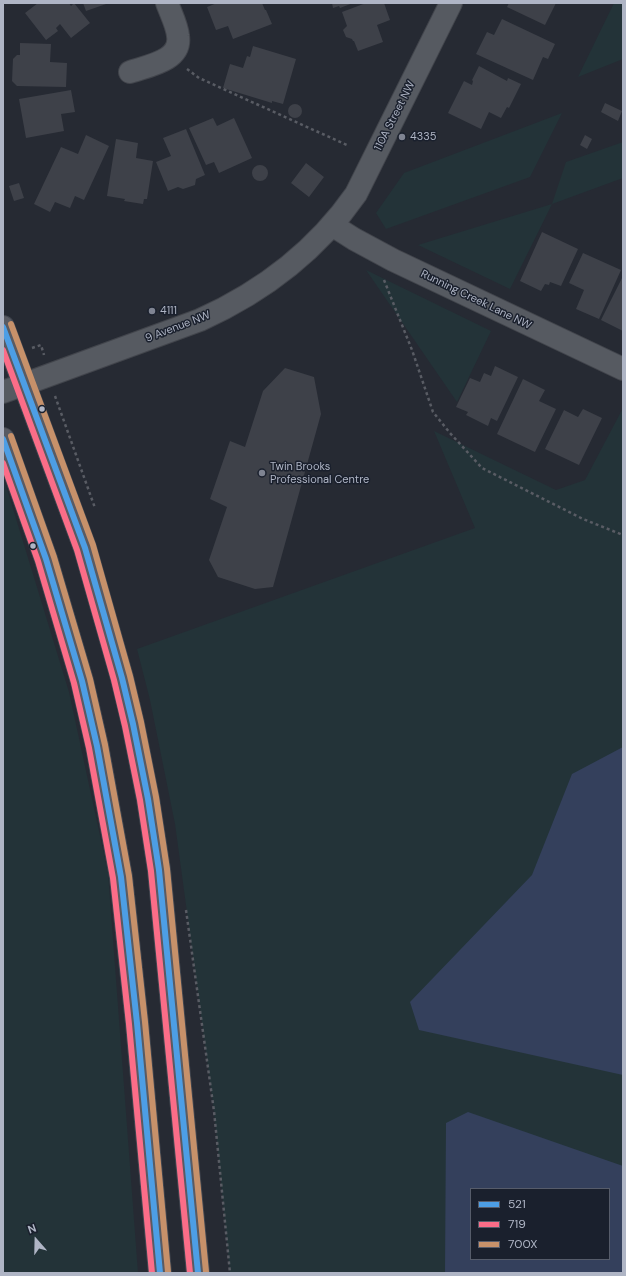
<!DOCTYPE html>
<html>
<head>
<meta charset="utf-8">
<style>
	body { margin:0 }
	#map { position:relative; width:626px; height:1276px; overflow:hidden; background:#262a33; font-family:"DM Sans",sans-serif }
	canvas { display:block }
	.frame { position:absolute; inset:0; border:4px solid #afb5c5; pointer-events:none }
	.legend { position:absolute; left:470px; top:1188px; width:140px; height:72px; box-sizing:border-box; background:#1a202d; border:1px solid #565c6a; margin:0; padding:5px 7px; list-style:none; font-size:12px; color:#afb5c5 }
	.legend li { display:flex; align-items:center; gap:8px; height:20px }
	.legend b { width:20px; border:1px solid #565c6a }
	.north { position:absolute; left:16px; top:1220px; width:40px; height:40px; -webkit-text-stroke:3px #1a202d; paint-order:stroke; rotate:340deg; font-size:11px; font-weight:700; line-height:16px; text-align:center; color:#afb5c5 }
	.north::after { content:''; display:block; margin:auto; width:14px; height:18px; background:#afb5c5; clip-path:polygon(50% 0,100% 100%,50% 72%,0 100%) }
</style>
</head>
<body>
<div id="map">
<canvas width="626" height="1276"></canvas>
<div class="frame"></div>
<ul class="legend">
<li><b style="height:5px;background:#4d9ee5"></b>521</li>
<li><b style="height:5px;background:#fb6d88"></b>719</li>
<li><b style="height:5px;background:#c7916a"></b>700X</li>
</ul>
<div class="north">N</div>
</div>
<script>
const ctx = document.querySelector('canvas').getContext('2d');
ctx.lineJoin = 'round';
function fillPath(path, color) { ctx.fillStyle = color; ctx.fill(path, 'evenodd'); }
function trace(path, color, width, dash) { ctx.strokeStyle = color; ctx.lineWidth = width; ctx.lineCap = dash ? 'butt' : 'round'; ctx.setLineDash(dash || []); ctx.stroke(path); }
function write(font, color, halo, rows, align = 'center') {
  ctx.font = font + ' "DM Sans",sans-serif'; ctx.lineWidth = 3; ctx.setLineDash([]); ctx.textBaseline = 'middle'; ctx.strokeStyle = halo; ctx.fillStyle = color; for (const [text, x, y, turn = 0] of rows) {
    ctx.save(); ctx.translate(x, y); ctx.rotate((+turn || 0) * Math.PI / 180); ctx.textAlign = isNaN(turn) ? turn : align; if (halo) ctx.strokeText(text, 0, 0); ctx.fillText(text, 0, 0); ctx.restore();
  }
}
fillPath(new Path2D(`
	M614,3H623V59L578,77Z
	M562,113L530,177L386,229L376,213L404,173Z
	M623,142V178L552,204L510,289L418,245L552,204L566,162Z
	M366,270L491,331L457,402Z
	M623,408V1273H230L214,1111L175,824L150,700L137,649L475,528L434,431L556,490L585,480ZM471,1189H609V1259H471Z
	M3,476L69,692L108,873L138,1273H3Z`), '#233338');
fillPath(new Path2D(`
	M623,747V1075L419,1030L410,1002L532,875L572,774Z
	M468,1112L623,1166V1273H445L446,1123ZM471,1189H609V1259H471Z`), '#34405c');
fillPath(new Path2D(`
	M38,3H69L71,6L74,3L90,23L71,38L60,24L56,28L58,31L46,40L25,13Z
	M83,3H109L86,11Z
	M217,3H262L265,10H266L272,24L233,39L228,26L216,30L207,7Z
	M332,3H353L340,8L339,6L333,8Z
	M366,3H384L390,20L377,25L383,42L358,51L354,41H353L352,39L346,37L343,30L347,26L342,12Z
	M509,3H556L545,25L507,7Z
	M502,19L555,44L548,59L543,57L533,80L476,54L487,32L494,35Z
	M20,43L51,44L50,62L67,63L66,87L17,86L12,81L13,59L17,55H20Z
	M253,46L296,59L283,104L272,101V103L223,88L230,64L243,68L247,56L250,57Z
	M479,66L507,81L508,78L521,84L509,108L507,107L501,118L489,112L481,129L448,113L464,81L472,85L473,81L472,80Z
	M71,90L75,112L61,114L64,131L26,138L19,99Z
	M605,103L622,111L618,121L601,112Z
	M288 111a7 7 0 1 1 14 0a7 7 0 1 1-14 0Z
	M213,118L217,126L234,118L252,158L219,173L214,162L206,165L189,128Z
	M186,129L205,175L196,179L195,185L183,189L178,187L168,191L156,162L171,156L163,138Z
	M86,135L109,146L84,200L75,196L70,208L55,202L50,212L34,204L61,147L78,154Z
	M585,135L592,139L587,149L580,145Z
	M116,139L138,143L136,158L153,161L147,199H144L143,204L124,201L125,199L107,196Z
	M306,163L324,177L309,197L291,183Z
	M252 173a8 8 0 1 1 16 0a8 8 0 1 1-16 0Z
	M19,183L24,198L14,201L9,186Z
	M542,232L578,249L561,286L550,282L549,285L545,284L541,291L520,281Z
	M583,253L621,270L599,319L576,309L584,290L569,283Z
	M623,276V331L601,320Z
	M495,366L518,377L497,421L491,418L488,426L466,415L468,412L456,407L470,378L480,382L484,373L491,376Z
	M285,368L314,377L321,414L273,587L255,589L218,577L209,560L227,507L210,499L230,441L245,447L263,391Z
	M523,379L545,390L539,401L556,409L535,452L497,434Z
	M583,409L602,418L579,465L545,449L564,410L578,417Z`), '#3e4149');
const minor = new Path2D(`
	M130,72C147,66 182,61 178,36C177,25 171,14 167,3
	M332,225L354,239L393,260L623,369
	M3,392L200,320C262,292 317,250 356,194L451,3`);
const major = new Path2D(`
	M3,327L85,548L122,678L133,724L148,799L159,870L198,1273
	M3,439L46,559L82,681L97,746L121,877L137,1023L160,1273`);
trace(minor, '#42454c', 24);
trace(major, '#434750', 24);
trace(new Path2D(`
	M187,69L199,78L349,146
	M384,280L412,350L433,412L450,433L482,468L583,519L623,535
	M32,348L41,345L44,355
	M55,396L95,508
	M186,910L214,1111L230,1273`), '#595c64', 2.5, [3, 3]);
trace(minor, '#565a61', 22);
trace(major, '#595b63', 22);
trace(new Path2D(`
	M3,327L85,548L122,678L133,724L148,799L159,870L198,1273
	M3,439L46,559L82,681L97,746L121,877L137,1023L160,1273`), '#4d9ee5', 6);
trace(new Path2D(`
	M3,350L77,550L114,680L125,726L140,800L151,871L190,1273
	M3,463L38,561L74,683L89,748L113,878L129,1024L152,1273`), '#fb6d88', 6);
trace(new Path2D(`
	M11,324L93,545L130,676L141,722L156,797L167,869L206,1272
	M11,436L54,557L90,679L105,745L129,876L145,1022L168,1272`), '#c7916a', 6);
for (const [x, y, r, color] of [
	[402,137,4,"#7f8492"],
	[152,311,4,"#7f8492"],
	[42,409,3.5,"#afb5c5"],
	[262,473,4,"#7f8492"],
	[33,546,3.5,"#afb5c5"]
]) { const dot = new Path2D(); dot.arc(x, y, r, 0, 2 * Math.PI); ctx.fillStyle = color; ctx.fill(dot); trace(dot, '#1a202d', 1.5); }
write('11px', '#afb5c5', '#1a202d', [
	["110A Street NW",395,116,-63],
	["Running Creek Lane NW",476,300,26],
	["9 Avenue NW",178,327,-21]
]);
write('11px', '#afb5c5', '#1a202d', [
	["4335",410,137],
	["4111",160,311],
	["Twin Brooks",270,467],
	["Professional Centre",270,480]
], 'left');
</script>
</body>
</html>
